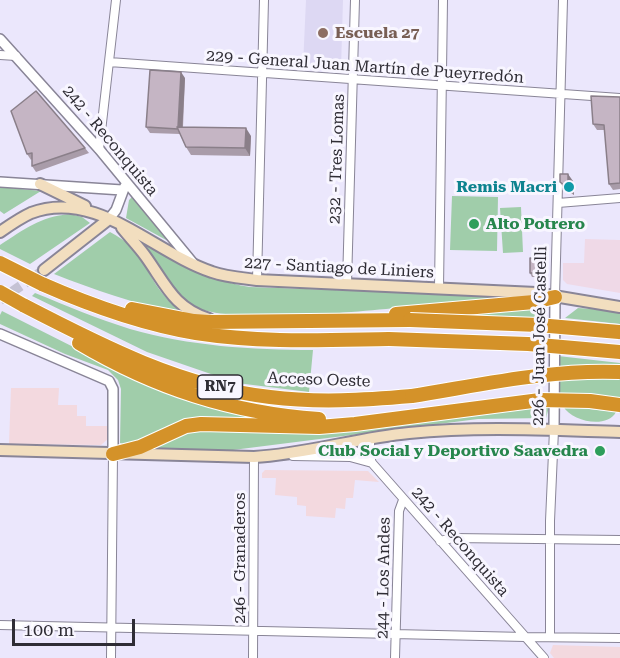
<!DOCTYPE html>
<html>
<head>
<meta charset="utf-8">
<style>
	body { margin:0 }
	#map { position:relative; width:620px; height:658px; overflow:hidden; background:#ebe7fc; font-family:"Roboto Serif",serif }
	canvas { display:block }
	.scale { position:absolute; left:12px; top:619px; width:123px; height:27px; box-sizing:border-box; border:3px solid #2f2d35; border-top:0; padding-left:8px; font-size:18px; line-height:21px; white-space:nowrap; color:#2f2d35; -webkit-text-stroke:4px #f8f6ff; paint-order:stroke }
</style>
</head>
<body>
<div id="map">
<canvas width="620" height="658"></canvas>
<div class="scale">100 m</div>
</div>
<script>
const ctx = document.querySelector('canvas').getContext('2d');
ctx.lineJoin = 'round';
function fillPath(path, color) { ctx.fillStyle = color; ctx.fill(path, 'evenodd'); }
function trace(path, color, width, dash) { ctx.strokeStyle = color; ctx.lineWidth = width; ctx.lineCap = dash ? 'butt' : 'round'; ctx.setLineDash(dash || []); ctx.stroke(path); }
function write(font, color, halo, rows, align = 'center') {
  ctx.font = font + ' "Roboto Serif",serif'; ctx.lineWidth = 6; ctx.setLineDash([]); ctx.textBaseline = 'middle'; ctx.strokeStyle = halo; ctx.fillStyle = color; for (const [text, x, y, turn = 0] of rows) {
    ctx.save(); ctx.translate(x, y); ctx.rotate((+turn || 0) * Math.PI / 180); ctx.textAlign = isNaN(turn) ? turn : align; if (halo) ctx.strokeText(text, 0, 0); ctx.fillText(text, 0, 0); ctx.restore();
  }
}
fillPath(new Path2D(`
	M11,388H59L58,405H77V416H86V426H110L109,438L101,445L9,444Z
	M265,470L368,471L379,482L355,480L353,498H346L345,509L336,508L335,518L306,516V506L297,505V497L275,495L276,478H262V473Z
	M553,645L620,647V658H554L550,653Z`), '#f3d9df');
fillPath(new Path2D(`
	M585,239L620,240V293L567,284L563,280V263H584Z`), '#efd9e7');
fillPath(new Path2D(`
	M306,0H343L341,68L303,66Z`), '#ddd8f3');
fillPath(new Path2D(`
	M0,187L41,191L4,214L0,211Z
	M452,196L498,197L497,251L450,250Z
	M132,197L169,238L168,241L126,218L129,200Z
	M521,207L523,252L503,253L500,208Z
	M70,214L82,217L90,223L30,264L0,249V245C25,229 39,217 70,214Z
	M110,232C143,250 140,261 159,289C164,296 171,303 178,310L177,312C135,304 95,290 54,274Z
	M134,237C176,262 201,279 250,287L532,297L531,300C510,300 488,299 467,301C411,305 231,331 189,304C165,288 156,256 134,237Z
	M35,293C67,306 98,319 130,329C189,346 252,350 313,350L309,392L237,383L147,352L32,296Z
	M545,305V319L442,314Z
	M578,308L620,311V324L565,318Z
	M2,311L119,370L319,424H183L126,445L120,443L121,389L118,380L108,370L65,354L0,324V315Z
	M558,356L620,363V400L557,395Z
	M563,406L616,412C607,429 572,422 563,406Z
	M549,407L546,418L478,419L217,452L150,450L192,429Z`), '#a0cdaa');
trace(new Path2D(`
	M0,300L44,270`), '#c5c2d4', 10, [10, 5]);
const minor = new Path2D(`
	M0,55L16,56
	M109,62L620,98
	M99,149L116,0
	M558,203L620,198
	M257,280L264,0
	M347,283L355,0
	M439,288L443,0
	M555,297L563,0
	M370,438V457L372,463L544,658
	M293,456L350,457L372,463
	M440,541L453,538L620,540
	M0,625L525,637L620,638
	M550,637V521L554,430
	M111,658L113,454
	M253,658L254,457
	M395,658L399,511L403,500`);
const tertiary = new Path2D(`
	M0,39L99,149L193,263
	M0,182L122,190
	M109,219L116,210L125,186
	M0,334L109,381L113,389V454
	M554,430L555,297`);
const secondary = new Path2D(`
	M40,184L85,206
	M122,228C130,238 139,247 146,257C166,285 174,308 209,319
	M0,232C10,225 20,218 31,213C96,188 154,253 212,272C226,277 242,278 257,280L536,293L620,307
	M44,270L109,219
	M0,450L254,457C306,454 357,438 409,433C478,426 550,430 620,432`);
const motorway = new Path2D(`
	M42,284C92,306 142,324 196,333C260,343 325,340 389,339
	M23,305C102,346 182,387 270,397C318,403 365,400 412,396
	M132,309L194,321L208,322L410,320
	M396,314L534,302L555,297
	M79,343C155,388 232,413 319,419
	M113,454L140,447L186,426L201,424L319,427L355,424L540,400`);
trace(minor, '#898597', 10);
trace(tertiary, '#898597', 12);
trace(secondary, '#898597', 14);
trace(motorway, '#fff', 16);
trace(minor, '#fff', 8);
trace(tertiary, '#fff', 9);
trace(secondary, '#f2debf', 10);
trace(motorway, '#d49229', 14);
const motorwayBridge = new Path2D(`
	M0,263L42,284
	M0,292L23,305
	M410,320L538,325L619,332
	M389,339L528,344L620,352
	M412,396C481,385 550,369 620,372
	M540,400L590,401L620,405`);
trace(motorwayBridge, '#fff', 16, []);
trace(motorwayBridge, '#d49229', 14);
fillPath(new Path2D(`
	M185,78L183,127L251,136L250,156L191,155L186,147L180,134L150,133L146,127Z
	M620,97V189L613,190L609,184L605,130H597L593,124Z
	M85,148L89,153L36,172L32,166V159L31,160L27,154Z
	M573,181L574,195L565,190L560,182Z
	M546,263L545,277H532L530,273Z`), '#a99ca9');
fillPath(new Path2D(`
	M181,72L185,78L182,135L178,129Z
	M246,128L251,136L250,156L245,148Z
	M568,174L573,181L574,195L568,188Z
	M543,259L546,263L545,277L543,273Z`), '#8a7f89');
const building = new Path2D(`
	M150,70L181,72L178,127H177L178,129L146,127Z
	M36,91L85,148L32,166V153L27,154L11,111Z
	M591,96L620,97V183L609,184L604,125L593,124Z
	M177,127L246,128L245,148L186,147Z
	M560,174H568V188L560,182Z
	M530,258L543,259V273H530Z`);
fillPath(building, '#c5b5c4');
trace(building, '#8a7f89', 1.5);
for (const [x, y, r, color] of [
	[323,33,6,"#8d6e63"],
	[569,187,6,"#0f9aa8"],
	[474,224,6,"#2e9e5b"],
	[600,451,6,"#2e9e5b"]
]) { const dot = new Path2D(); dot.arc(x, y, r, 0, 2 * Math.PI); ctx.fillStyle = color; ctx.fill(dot); trace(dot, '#f8f6ff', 2); }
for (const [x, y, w] of [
	[220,387,45]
]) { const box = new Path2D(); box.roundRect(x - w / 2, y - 12, w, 24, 4.5); ctx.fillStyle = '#f8f6ff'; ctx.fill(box); trace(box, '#2f2d35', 1.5); }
write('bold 15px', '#2f2d35', null, [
	["RN7",220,387]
]);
write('bold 16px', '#785e54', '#f8f6ff', [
	["Escuela 27",335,33]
], 'left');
write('16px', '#2f2d35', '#f8f6ff', [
	["229 - General Juan Martín de Pueyrredón",365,67,4],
	["242 - Reconquista",110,141,50],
	["232 - Tres Lomas",337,159,-88],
	["227 - Santiago de Liniers",339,268,3],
	["226 - Juan José Castelli",540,336,-89],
	["Acceso Oeste",319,380,2],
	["242 - Reconquista",460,542,49],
	["246 - Granaderos",240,558,-90],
	["244 - Los Andes",384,578,-89]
]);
write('bold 16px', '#0d838f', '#f8f6ff', [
	["Remis Macri",557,187]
], 'right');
write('bold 16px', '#27864d', '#f8f6ff', [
	["Alto Potrero",486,224],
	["Club Social y Deportivo Saavedra",588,451,"right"]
], 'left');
</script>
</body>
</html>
